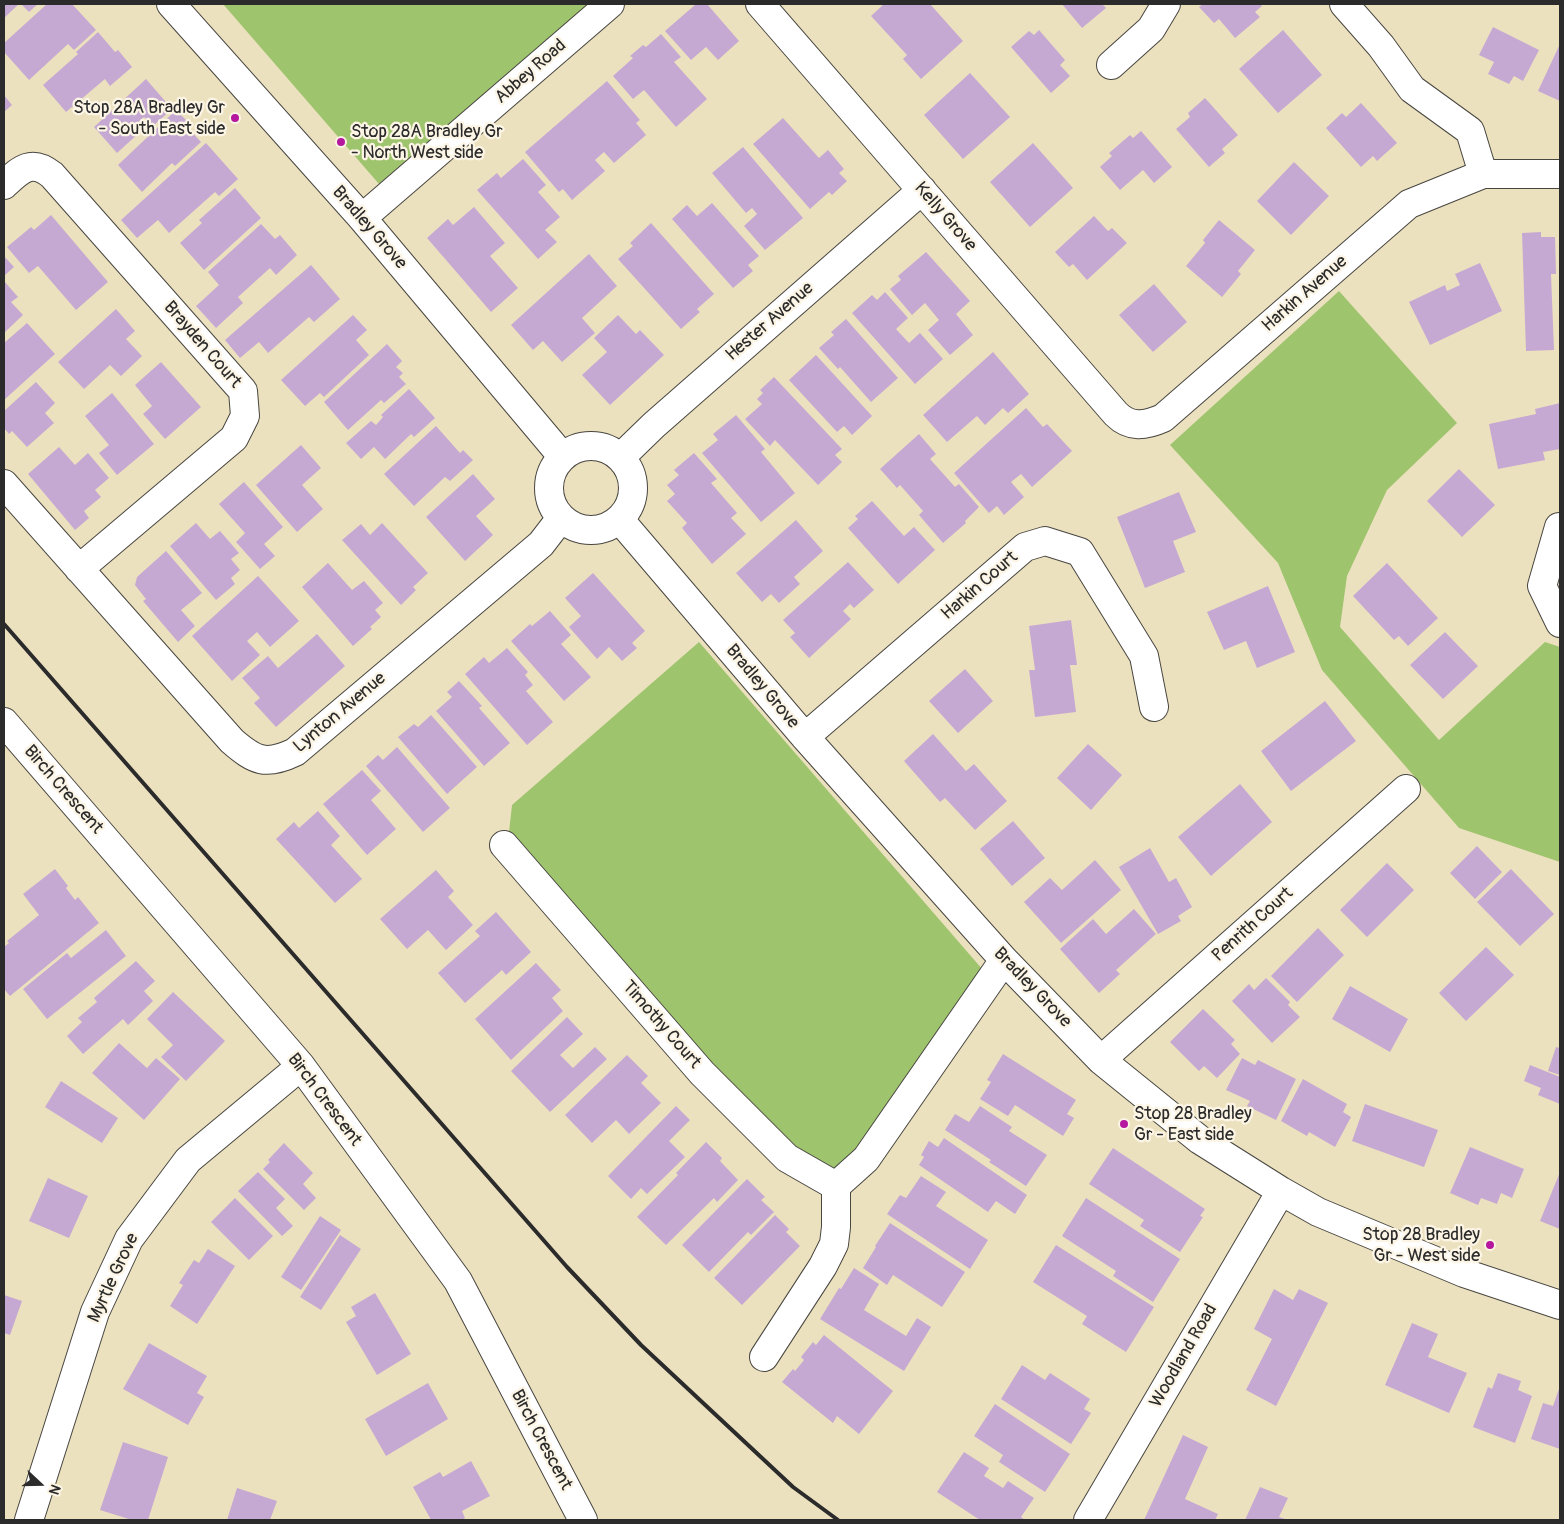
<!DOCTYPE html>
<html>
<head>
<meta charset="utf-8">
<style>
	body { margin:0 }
	#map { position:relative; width:1564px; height:1524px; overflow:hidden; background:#ece1be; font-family:Pangolin,sans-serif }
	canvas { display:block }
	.frame { position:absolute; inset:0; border:5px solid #2b2b2b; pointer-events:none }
	.north { position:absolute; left:15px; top:1459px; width:50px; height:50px; -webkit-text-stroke:4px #fcf5e5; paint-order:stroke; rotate:111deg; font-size:14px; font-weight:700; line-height:20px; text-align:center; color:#2b2b2b }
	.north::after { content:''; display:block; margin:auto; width:18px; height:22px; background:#2b2b2b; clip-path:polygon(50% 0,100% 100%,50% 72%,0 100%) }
</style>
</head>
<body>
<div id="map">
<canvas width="1564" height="1524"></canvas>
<div class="frame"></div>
<div class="north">N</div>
</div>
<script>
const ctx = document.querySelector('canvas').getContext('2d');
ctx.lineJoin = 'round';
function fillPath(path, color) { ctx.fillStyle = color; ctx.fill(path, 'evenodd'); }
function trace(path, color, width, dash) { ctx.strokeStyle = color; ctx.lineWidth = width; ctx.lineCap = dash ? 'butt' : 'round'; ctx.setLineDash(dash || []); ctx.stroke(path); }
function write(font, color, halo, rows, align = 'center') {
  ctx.font = font + ' Pangolin,sans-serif'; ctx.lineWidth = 4.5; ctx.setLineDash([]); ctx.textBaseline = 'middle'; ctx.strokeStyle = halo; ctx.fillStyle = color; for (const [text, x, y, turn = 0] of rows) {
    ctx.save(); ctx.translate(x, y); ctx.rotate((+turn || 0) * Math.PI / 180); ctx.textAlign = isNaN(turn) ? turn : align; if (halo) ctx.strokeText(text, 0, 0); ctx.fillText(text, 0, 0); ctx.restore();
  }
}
fillPath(new Path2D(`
	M223,4H588L379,184Z
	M1339,291L1457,423L1387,490L1347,576L1340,627L1439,740L1545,642L1560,647V862L1459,828L1322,670L1278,563L1170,445Z
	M699,642L983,970L836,1178L792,1152L508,841L512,805Z`), '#9fc46e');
fillPath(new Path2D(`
	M4,4H19L4,18Z
	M21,4H38L29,12Z
	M47,4H72L96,30L74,50L68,44L29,80L4,52V43Z
	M696,4H707L739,41L718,60L706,47L691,60L665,31Z
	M884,4H930L963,41L921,79L903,59L907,55L871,16Z
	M1062,4H1102L1106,8L1082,28Z
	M1203,4H1260L1262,6L1255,12L1260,17L1235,38L1219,19L1214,23L1199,7Z
	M1493,27L1539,50L1523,81L1514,76L1509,84L1488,74L1494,62L1479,55Z
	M1039,30L1065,60L1060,65L1070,76L1051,93L1011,47L1029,31L1034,35Z
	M1283,30L1322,75L1278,113L1239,69Z
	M98,32L115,52L118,50L132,67L110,86L105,79L66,112L43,85L78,54L76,52Z
	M661,34L681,57L674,62L707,99L676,127L644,90L633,99L613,76L633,58L630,56L643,45L646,47Z
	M1559,46L1560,47V101L1538,91Z
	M970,73L1010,117L963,159L924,115Z
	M146,79L172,109L153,126L144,117L134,126L139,133L117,153L94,127Z
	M607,81L640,120L636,123L646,135L614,163L604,152L595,160L605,171L572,200L563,189L559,192L525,152Z
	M4,95L12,105L4,112Z
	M1205,98L1238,135L1222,149L1225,153L1209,167L1176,129L1190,117L1188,113Z
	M1361,103L1397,143L1377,161L1373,156L1361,167L1326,128L1342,113L1346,117Z
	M176,110L191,125L188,128L201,142L175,166L172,163L142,192L118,165Z
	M783,118L819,158L828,150L844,169L839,173L847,181L832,195L829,192L810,209L753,144Z
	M1141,131L1172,167L1154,183L1143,170L1120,190L1100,167L1112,156L1109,153L1130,135L1133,138Z
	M206,143L238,179L219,196L215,192L169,233L158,220L137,238L121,220Z
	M1033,143L1073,188L1030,227L990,182Z
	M743,147L803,218L765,250L744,226L757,214L752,208L746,213L712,173Z
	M523,159L546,185L538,192L560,217L545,230L557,242L538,259L477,190L497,173L501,178Z
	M1294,162L1329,196L1291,235L1257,201Z
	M235,188L261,218L204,270L180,243L202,223L199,220Z
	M712,203L759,256L748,265L753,271L733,288L672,219L687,205L697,216Z
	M474,207L505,243L490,256L518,288L491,312L427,238L448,219L453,225Z
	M51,215L108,282L76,310L38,266L29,273L7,247L31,227L34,230Z
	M1094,216L1108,231L1112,228L1127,243L1087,280L1073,264L1069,267L1055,252Z
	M1219,220L1255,250L1238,271L1241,274L1222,297L1186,266L1205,243L1203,240Z
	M651,223L714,294L697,309L700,312L681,329L618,259L633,246L630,243Z
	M261,224L275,239L280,235L297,255L276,275L270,268L238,297L243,303L216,328L196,306L219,285L208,272Z
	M1541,232V237H1555L1556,274H1551L1554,350L1526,351L1522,233Z
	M926,252L970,301L956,314L973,335L950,355L928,330L939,320L925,303L912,315L890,289L901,280L898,276Z
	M589,254L617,286L582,318L595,333L562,362L543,341L533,350L511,325Z
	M4,256L14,267L4,276Z
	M1480,263L1502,311L1430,345L1409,302L1445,285L1447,291L1460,285L1455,274Z
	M311,265L340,299L314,322L309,317L268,353L259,342L240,358L225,340Z
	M4,281L18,297L11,302L23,315L4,333Z
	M1154,284L1187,322L1153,352L1119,315Z
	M885,292L908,318L896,329L909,343L920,333L943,359L915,384L852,313L872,295L877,300Z
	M116,309L135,331L126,339L142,356L121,376L110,365L84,389L58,362Z
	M353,315L367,330L356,340L369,355L324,397L320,393L305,406L281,380Z
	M618,315L636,334L640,330L664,355L610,405L582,375L607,352L594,338Z
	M846,319L898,378L871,402L840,367L838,369L819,348L834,335L831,332Z
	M27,323L55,354L4,400V343Z
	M387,344L402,361L396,367L403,373L399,377L406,384L384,403L381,400L348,430L324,402Z
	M993,352L1029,394L1008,413L1003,408L985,425L977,416L947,442L923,415Z
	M816,355L872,416L852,435L844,426L837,432L789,380Z
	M161,362L201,407L165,439L143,414L152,406L135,385Z
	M774,377L842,449L835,455L842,462L818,485L775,440L770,446L745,419L762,404L757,399L763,393L760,390Z
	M36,382L55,403L45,413L54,423L27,447L12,431L9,434L4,428V411Z
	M409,389L435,418L414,437L411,434L385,459L374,447L361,459L346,443L371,421L376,425L383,417L381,415Z
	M112,393L154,444L117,475L99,453L109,445L85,416Z
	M1560,403V449L1543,452L1545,460L1498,469L1489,424L1536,414L1535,409Z
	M1026,408L1043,427L1047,424L1072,451L1032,487L1021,474L1011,482L1024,497L1004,515L997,506L989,513L954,473Z
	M736,415L765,449L761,452L795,493L761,522L702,453L718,440L713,434Z
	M436,426L460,453L463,450L473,460L450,481L445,477L414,506L384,474Z
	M919,434L936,454L930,459L955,487L959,484L979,507L965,521L966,523L943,543L919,515L923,511L900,485L897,488L880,469Z
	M301,445L321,468L302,485L323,509L297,532L256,485Z
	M59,447L75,465L88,453L109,478L95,490L101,497L84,511L89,518L75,530L28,474Z
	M694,453L717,479L711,483L737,513L731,518L746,534L712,564L682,528L687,523L667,501L675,494L667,485L679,475L674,470Z
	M1459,469L1495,505L1462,537L1427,501Z
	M473,474L495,499L476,516L493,535L465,561L426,517Z
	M244,482L283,527L264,544L275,556L260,569L236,542L245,533L219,504Z
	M1179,492L1196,532L1173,541L1185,572L1145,588L1117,517Z
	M872,501L904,536L914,527L935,550L898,584L848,528L858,519L855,516Z
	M796,520L823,551L794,577L800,584L779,603L771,594L762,602L736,573Z
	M196,523L210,539L220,531L239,553L231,559L240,570L231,578L235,584L216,600L170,546Z
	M382,523L428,573L413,587L416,590L401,605L342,540L361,524L370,535Z
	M166,551L202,593L181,610L195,626L178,642L143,601L146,599L135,585L137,577Z
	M848,562L874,590L854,608L850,604L843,611L851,619L809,658L790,637L795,633L783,620Z
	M328,563L352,590L364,581L383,603L375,610L381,617L370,627L372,629L353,646L302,587Z
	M1387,563L1438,618L1408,646L1399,636L1394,640L1353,596Z
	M593,573L645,631L632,643L637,648L622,661L609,647L597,659L569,627L581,616L565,598Z
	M258,576L299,621L270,647L257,632L247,641L260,655L232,681L192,636Z
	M1268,586L1295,652L1257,668L1246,641L1224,650L1207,612Z
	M550,611L571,635L561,644L591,677L564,701L511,641L530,624L532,626Z
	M1071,620L1077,665H1070L1076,712L1035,717L1029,670H1035L1029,626Z
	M1445,632L1478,666L1443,699L1410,665Z
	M317,634L345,666L276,727L254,703L260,698L242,678L268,656L278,668Z
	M507,648L528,672L525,675L533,685L526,691L553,722L527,745L465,674L484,657L489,663Z
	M965,669L993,701L958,733L929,701Z
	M459,681L482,706L479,708L510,743L484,766L436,711L452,697L447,692Z
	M1325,701L1356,741L1291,791L1261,751Z
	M431,715L477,767L447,794L398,737L414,724L418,727Z
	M933,734L966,771L974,764L1007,801L975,830L945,798L940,802L904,761Z
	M1088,744L1122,775L1091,810L1057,778Z
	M397,747L450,808L423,832L366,766L378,755L383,760Z
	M362,770L381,791L371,800L396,829L367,855L323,804Z
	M1240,784L1272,822L1211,876L1178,837Z
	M318,811L340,836L331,845L362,879L335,903L276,839L294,822L299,828Z
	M1013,821L1045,858L1012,886L980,849Z
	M1477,846L1502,872L1475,899L1450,873Z
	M1150,848L1169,882L1176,878L1192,907L1178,916L1181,921L1158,934L1119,867Z
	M1095,860L1121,890L1061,943L1024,902L1050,878L1062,890Z
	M1387,863L1414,890L1367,937L1340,910Z
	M55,869L68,886L66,888L75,900L78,897L99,923L10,996L4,989V947L9,943L7,941L39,915L23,894Z
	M1511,869L1554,914L1520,946L1477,902Z
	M436,870L454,891L448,897L473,925L446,950L428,930L407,949L380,919Z
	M1134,909L1156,934L1116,970L1120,974L1099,993L1060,949L1093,919L1106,934Z
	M496,912L531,952L506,975L502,970L465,1003L438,973L480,936L475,931Z
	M1318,928L1344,955L1297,1002L1271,976Z
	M106,930L126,956L47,1019L23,989L67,953L71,958Z
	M1486,947L1514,975L1466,1021L1439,993Z
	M136,961L155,981L144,991L153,1001L128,1025L123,1019L83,1054L67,1036L82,1022L78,1018L97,1002L94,998Z
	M536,963L561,990L552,998L563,1011L511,1060L475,1019Z
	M1266,978L1290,1002L1288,1005L1300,1017L1272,1043L1232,1001L1249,984L1254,990Z
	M1350,986L1408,1019L1390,1052L1332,1019Z
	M173,992L225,1041L186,1081L161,1057L173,1045L147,1019Z
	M1203,1009L1235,1040L1231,1044L1240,1054L1217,1078L1204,1066L1199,1071L1170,1042Z
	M567,1017L583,1034L560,1055L573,1068L595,1047L607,1059L550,1112L511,1071Z
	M119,1043L147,1068L156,1058L180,1079L144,1120L92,1073Z
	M1556,1047L1560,1048V1075L1548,1071Z
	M1003,1054L1076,1100L1067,1114L1074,1118L1063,1136L1015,1105L1008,1116L980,1099L991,1082L987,1080Z
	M627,1055L648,1076L641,1083L661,1103L629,1134L616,1120L592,1143L565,1115Z
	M1242,1058L1255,1065L1258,1060L1296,1079L1276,1120L1247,1106L1250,1101L1226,1090Z
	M1530,1065L1560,1077V1104L1538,1095L1541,1088L1524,1081Z
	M1303,1079L1347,1104L1343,1112L1351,1117L1335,1147L1309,1132L1307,1136L1281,1121Z
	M61,1081L118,1118L102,1143L45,1107Z
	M1365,1104L1438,1130L1424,1167L1352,1141Z
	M676,1106L690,1120L669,1141L685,1157L647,1194L641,1188L631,1199L608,1176Z
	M980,1106L1012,1127L1009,1131L1047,1155L1026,1186L989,1162L991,1160L945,1130L955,1114L969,1122Z
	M944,1138L1027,1195L1015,1214L996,1201L988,1212L919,1165L924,1157L921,1155L929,1141L938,1147Z
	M706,1142L722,1158L720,1161L738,1180L717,1202L714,1198L666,1245L637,1217L678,1175L676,1173Z
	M284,1143L313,1173L303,1184L316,1198L304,1210L263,1169L270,1162L268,1160Z
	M1470,1147L1524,1169L1512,1198L1501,1193L1497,1204L1481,1198L1478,1205L1450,1193Z
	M1113,1148L1205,1209L1200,1216L1203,1217L1180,1252L1140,1226L1144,1220L1089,1184Z
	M258,1172L285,1199L276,1208L293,1226L282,1236L238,1191Z
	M1560,1172V1229L1540,1221Z
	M921,1176L946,1192L936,1206L988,1240L970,1269L887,1214L900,1195L906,1198Z
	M48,1178L88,1196L69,1238L29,1221Z
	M747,1179L765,1197L761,1200L774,1212L751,1235L748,1232L709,1272L682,1245Z
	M235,1198L273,1236L249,1260L211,1222Z
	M1086,1198L1180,1259L1153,1302L1113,1276L1116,1271L1062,1236Z
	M775,1215L789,1229L786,1232L800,1246L742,1305L714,1278Z
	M320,1216L341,1230L301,1290L281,1277Z
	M890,1223L965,1272L942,1307L893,1275L887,1285L863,1268L876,1247L875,1246Z
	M340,1235L361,1249L321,1310L300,1297Z
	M1056,1245L1154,1307L1126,1352L1082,1324L1087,1316L1033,1282Z
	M208,1249L235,1266L197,1324L170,1306L183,1285L179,1283L194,1260L199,1263Z
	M854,1268L879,1284L864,1310L906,1336L917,1318L931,1327L904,1371L820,1319L839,1288L841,1289Z
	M1274,1289L1293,1300L1299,1289L1328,1303L1276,1406L1246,1390L1272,1339L1254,1329Z
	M375,1293L411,1354L377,1375L346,1322L356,1316L351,1307Z
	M4,1295L22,1301L10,1335L4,1333Z
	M1412,1323L1438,1334L1428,1357L1467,1373L1449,1413L1385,1385Z
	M824,1335L893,1391L859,1434L837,1416L833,1423L782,1382L793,1369L795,1371L804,1360L801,1357L813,1342L816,1345Z
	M149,1343L207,1376L197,1393L204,1397L188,1425L123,1389Z
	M1022,1365L1045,1380L1050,1373L1090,1399L1084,1409L1091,1413L1071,1444L1001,1399Z
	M1498,1373L1521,1381L1518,1390L1532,1396L1515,1443L1473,1427L1488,1387L1492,1389Z
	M428,1383L448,1419L386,1456L365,1419Z
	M1560,1386V1449L1531,1439L1543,1403L1553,1406Z
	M995,1404L1070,1454L1045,1492L999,1462L1003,1455L974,1436Z
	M1183,1435L1208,1447L1185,1499L1218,1514L1215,1520H1144Z
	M123,1442L168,1457L148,1520H132L100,1510Z
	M964,1452L989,1468L984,1476L1003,1488L1008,1481L1034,1498L1021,1517L1025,1520H980L937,1492Z
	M471,1461L490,1496L462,1511L465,1518L462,1520H431L413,1487L440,1472L443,1477Z
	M1260,1487L1288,1498L1279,1517L1288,1520H1245Z
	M237,1488L277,1501L270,1520H227Z`), '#c6a9d3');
const minor = new Path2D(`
	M171,4L362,218L562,456
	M760,4L1116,414C1130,428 1145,426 1163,418L1409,204L1483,174H1560
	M1344,4L1381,46L1412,89L1470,131L1483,174
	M1111,65L1151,29L1166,4
	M4,185C20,170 31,158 52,175L243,391L245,416L234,438L79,569
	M362,218L610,4
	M549 488a42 42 0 1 1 84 0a42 42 0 1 1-84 0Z
	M621,457L654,425L922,190
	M4,484L232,741C255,761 266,766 295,752L541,544L561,518
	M620,520L805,737L1004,960L1101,1060L1200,1140L1281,1191L1318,1212L1464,1273L1560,1305
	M1559,527L1542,586L1560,623
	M4,722L301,1066L458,1281L583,1520
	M805,737L1025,547L1045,541L1080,552L1144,656L1154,707
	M504,845L702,1073L787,1158L836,1186L866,1159L1004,960
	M1101,1060L1406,789
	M764,1357L823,1266L834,1244L836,1227V1186
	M29,1520L95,1312L129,1239L188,1160L301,1066
	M1088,1520L1281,1191`);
trace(minor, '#484641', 30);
trace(minor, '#fff', 28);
trace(new Path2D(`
	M4,624L567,1267L641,1345L793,1487L838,1520`), '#2b2b2b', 4);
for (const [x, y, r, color] of [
	[235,118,5,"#b5179e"],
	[341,142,5,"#b5179e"],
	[1124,1124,5,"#b5179e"],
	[1490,1245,5,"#b5179e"]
]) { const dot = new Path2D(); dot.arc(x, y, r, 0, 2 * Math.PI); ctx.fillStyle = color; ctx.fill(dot); trace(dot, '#fcf5e5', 2); }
write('18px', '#2b2b2b', '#fcf5e5', [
	["Abbey Road",531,72,-41],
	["Kelly Grove",945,217,49],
	["Bradley Grove",369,228,49],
	["Harkin Avenue",1305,294,-41],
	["Hester Avenue",770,322,-41],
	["Brayden Court",202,345,49],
	["Harkin Court",980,586,-41],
	["Bradley Grove",762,687,50],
	["Lynton Avenue",340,713,-40],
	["Birch Crescent",63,790,49],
	["Penrith Court",1253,925,-42],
	["Bradley Grove",1032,988,46],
	["Timothy Court",661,1025,49],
	["Birch Crescent",324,1100,53],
	["Myrtle Grove",114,1278,-65],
	["Woodland Road",1184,1356,-60],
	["Birch Crescent",541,1440,62]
]);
write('18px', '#2b2b2b', '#fcf5e5', [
	["Stop 28A Bradley Gr",225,108],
	["- South East side",225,129],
	["Stop 28A Bradley Gr",351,132,"left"],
	["- North West side",351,153,"left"],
	["Stop 28 Bradley",1134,1114,"left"],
	["Gr - East side",1134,1135,"left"],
	["Stop 28 Bradley",1480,1235],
	["Gr - West side",1480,1256]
], 'right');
</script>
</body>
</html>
